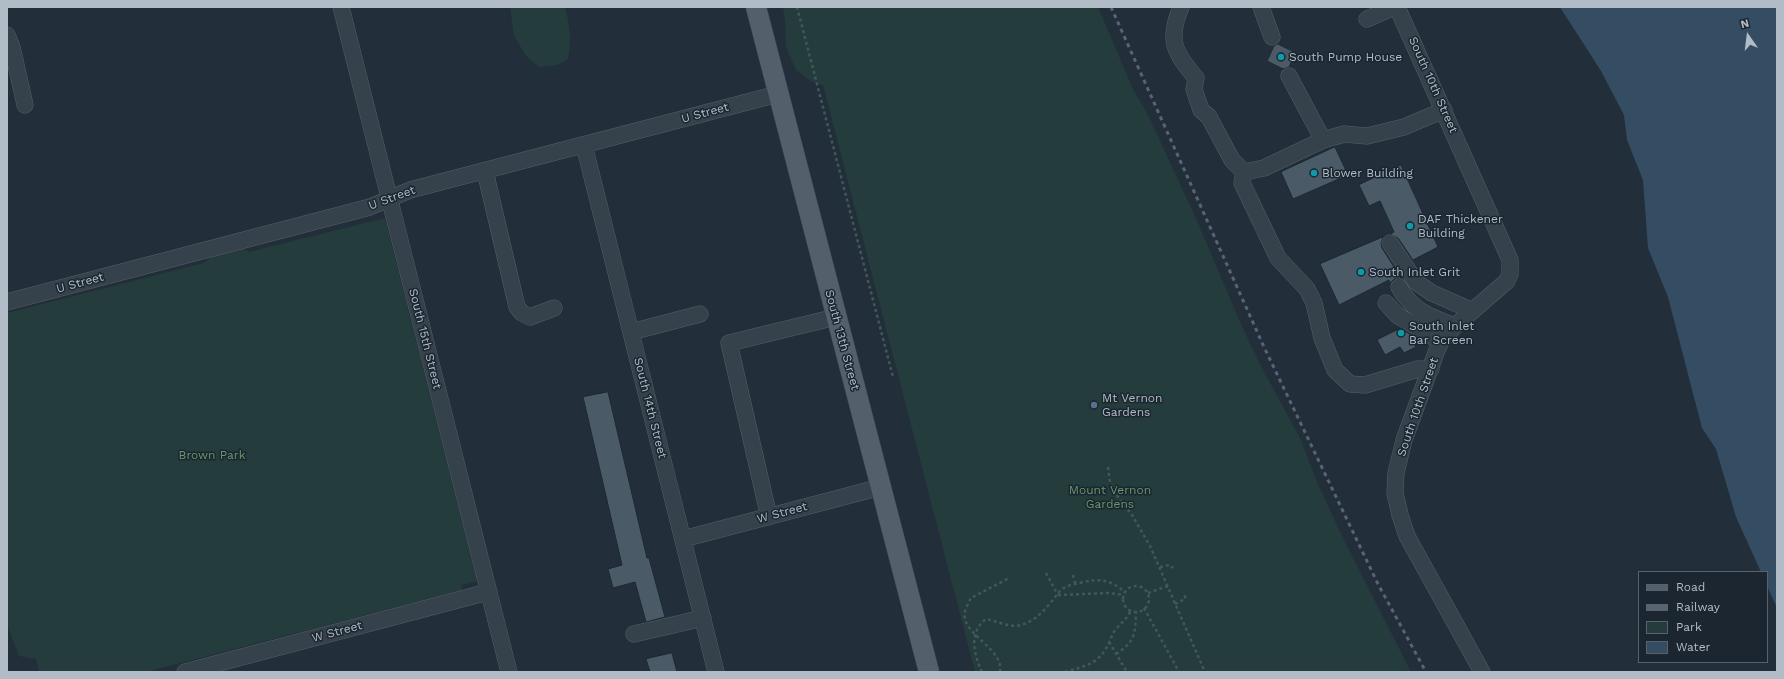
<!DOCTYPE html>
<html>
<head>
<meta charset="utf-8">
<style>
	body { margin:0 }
	#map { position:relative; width:1784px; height:679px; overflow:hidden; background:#222f3b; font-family:"Work Sans",sans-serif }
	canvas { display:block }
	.frame { position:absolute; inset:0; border:8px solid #b1bcc7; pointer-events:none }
	.legend { position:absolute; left:1638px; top:571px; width:130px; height:92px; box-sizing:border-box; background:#1b2630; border:1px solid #57626c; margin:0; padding:5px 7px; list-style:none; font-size:12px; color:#b1bcc7 }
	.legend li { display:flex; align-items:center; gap:8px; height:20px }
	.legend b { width:20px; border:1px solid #57626c }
	.north { position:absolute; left:1728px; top:16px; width:40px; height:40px; -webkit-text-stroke:3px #1b2630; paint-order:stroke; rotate:346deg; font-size:11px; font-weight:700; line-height:16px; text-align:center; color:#b1bcc7 }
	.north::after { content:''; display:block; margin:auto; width:14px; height:18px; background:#b1bcc7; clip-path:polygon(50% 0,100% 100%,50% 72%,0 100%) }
</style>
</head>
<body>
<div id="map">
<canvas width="1784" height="679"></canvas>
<div class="frame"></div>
<ul class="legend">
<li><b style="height:5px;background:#53606b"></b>Road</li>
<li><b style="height:5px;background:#576572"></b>Railway</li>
<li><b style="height:11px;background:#243c3c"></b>Park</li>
<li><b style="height:11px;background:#354d62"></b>Water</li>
</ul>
<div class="north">N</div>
</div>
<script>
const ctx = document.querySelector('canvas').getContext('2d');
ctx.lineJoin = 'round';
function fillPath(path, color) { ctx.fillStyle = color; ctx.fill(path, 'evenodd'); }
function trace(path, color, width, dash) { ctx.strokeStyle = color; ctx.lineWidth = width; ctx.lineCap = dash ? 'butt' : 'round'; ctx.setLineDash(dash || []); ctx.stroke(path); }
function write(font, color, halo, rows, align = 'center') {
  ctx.font = font + ' "Work Sans",sans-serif'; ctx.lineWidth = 3; ctx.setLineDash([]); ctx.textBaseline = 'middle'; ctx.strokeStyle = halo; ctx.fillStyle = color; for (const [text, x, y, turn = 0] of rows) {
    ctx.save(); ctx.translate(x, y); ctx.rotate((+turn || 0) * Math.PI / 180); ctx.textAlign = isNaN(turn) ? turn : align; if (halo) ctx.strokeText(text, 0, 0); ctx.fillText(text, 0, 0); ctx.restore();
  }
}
fillPath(new Path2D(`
	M510,7H565C570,27 572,38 568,59L557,65L539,67L526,56L514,36Z
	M783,7H1098L1133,89L1148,115L1198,223L1240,322L1261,366L1300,438L1318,484L1342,536L1411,672H975L823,85L812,82L796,70L786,47L785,21Z
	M385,218L477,581L461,585L462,590L146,672H39L36,659L19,656L7,625V313L204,263L216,253L242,247L249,252Z`), '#243c3c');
fillPath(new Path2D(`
	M1560,7H1777V608L1767,586V572H1761L1736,517L1716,449L1702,428L1668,297L1648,248L1643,180L1627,140L1624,115L1601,71Z`), '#354d62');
const building = new Path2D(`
	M1278,44L1296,53L1289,67L1283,69L1267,61L1274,46Z
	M1335,147L1348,175L1293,199L1281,172Z
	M1401,165L1438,247L1413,260L1398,238L1390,234L1394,232L1380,201L1369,206L1359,185Z
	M1383,237L1381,243L1382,248L1401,278L1394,279L1390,283L1389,280L1339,305L1320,264Z
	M1401,328L1411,335L1416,347L1404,353L1400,347L1385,355L1377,340Z
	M608,392L647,558H649L665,617L646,622L635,582L613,588L608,569L622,565L583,397Z
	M672,653L677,672H650L646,659Z`);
fillPath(building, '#4a5a67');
trace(building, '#1d2832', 1);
const minor = new Path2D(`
	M341,7L509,672
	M1181,7C1167,40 1174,52 1196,78L1194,89L1201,110L1209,117L1232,160L1244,172L1264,168L1323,140L1344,134L1367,136L1404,127L1444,110
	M1261,7L1272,37
	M1397,7L1510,260V274L1507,281L1455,326L1441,342L1437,350L1404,440L1396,473L1395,493L1400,515L1407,536L1482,672
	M1367,19L1394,7
	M7,35L12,47L25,105
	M1289,76L1323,140
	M584,145L716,672
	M485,171L517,307L522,313L530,317L554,308
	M1244,172L1242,183L1278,258L1307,289L1314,303L1322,338L1335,370L1350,384L1365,385L1418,369H1431
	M1390,243L1416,282L1432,293L1473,311
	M1399,287C1413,312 1431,317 1455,326
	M7,302L370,207L410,190L778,94
	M1386,303L1397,315L1441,342
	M631,332L700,314
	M769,517L729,343L836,317
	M683,539L881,487
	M634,634L703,618
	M185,672L488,592`);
const major = new Path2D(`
	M756,7L929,672`);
trace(minor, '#545f69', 17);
trace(major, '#3f4a54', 21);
trace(new Path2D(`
	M797,7L893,377
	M1108,467L1110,482L1115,493L1132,515L1150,546L1205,672
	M1160,567L1170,565L1173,568
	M1046,573L1058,595
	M1073,575L1075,583
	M1123 599a13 13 0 1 1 26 0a13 13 0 1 1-26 0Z
	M1148,593L1168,586
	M1058,595L1108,593L1124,595
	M1175,604L1185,599V595
	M1144,608L1179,672
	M1109,642L1127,672
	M1116,654C1136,641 1135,634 1136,611
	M982,672C974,655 968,632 986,619C998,621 1008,628 1021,625C1039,620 1049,604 1060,591C1065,586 1073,584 1080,583C1099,578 1109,579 1125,592
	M1000,672C1004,651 969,637 965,619C963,612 968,604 971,598L1009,578
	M1065,672C1081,667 1096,665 1105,650C1109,644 1111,636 1115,630C1121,623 1127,619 1131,610`), '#415858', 2.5, [3, 3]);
trace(minor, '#35414b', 16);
trace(major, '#53606b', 20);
trace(new Path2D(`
	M1111,7L1264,347L1378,584L1426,672`), '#576572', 3, [4, 4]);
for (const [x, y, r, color] of [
	[1281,57,4,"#0f9aa8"],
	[1314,173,4,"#0f9aa8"],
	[1410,226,4,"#0f9aa8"],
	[1361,272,4,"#0f9aa8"],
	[1401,333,4,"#0f9aa8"],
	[1094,405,4,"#5c6f8a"]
]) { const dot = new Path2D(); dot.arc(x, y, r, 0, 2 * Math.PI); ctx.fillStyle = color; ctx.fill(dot); trace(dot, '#1b2630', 1.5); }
write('12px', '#b1bcc7', '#1b2630', [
	["South Pump House",1289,57],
	["Blower Building",1322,173],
	["DAF Thickener",1418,219],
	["Building",1418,233],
	["South Inlet Grit",1369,272],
	["South Inlet",1409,326],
	["Bar Screen",1409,340],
	["Mt Vernon",1102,398],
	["Gardens",1102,412]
], 'left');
write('12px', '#b1bcc7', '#1b2630', [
	["South 10th Street",1433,85,66],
	["U Street",705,113,-15],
	["U Street",392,198,-20],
	["U Street",80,283,-15],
	["South 15th Street",425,339,76],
	["South 13th Street",842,340,75],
	["South 10th Street",1418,407,-71],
	["South 14th Street",650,408,76],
	["W Street",782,513,-15],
	["W Street",337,632,-15]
]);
write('12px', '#67986d', '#1b2630', [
	["Brown Park",212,455],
	["Mount Vernon",1110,490],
	["Gardens",1110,504]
]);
</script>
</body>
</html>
